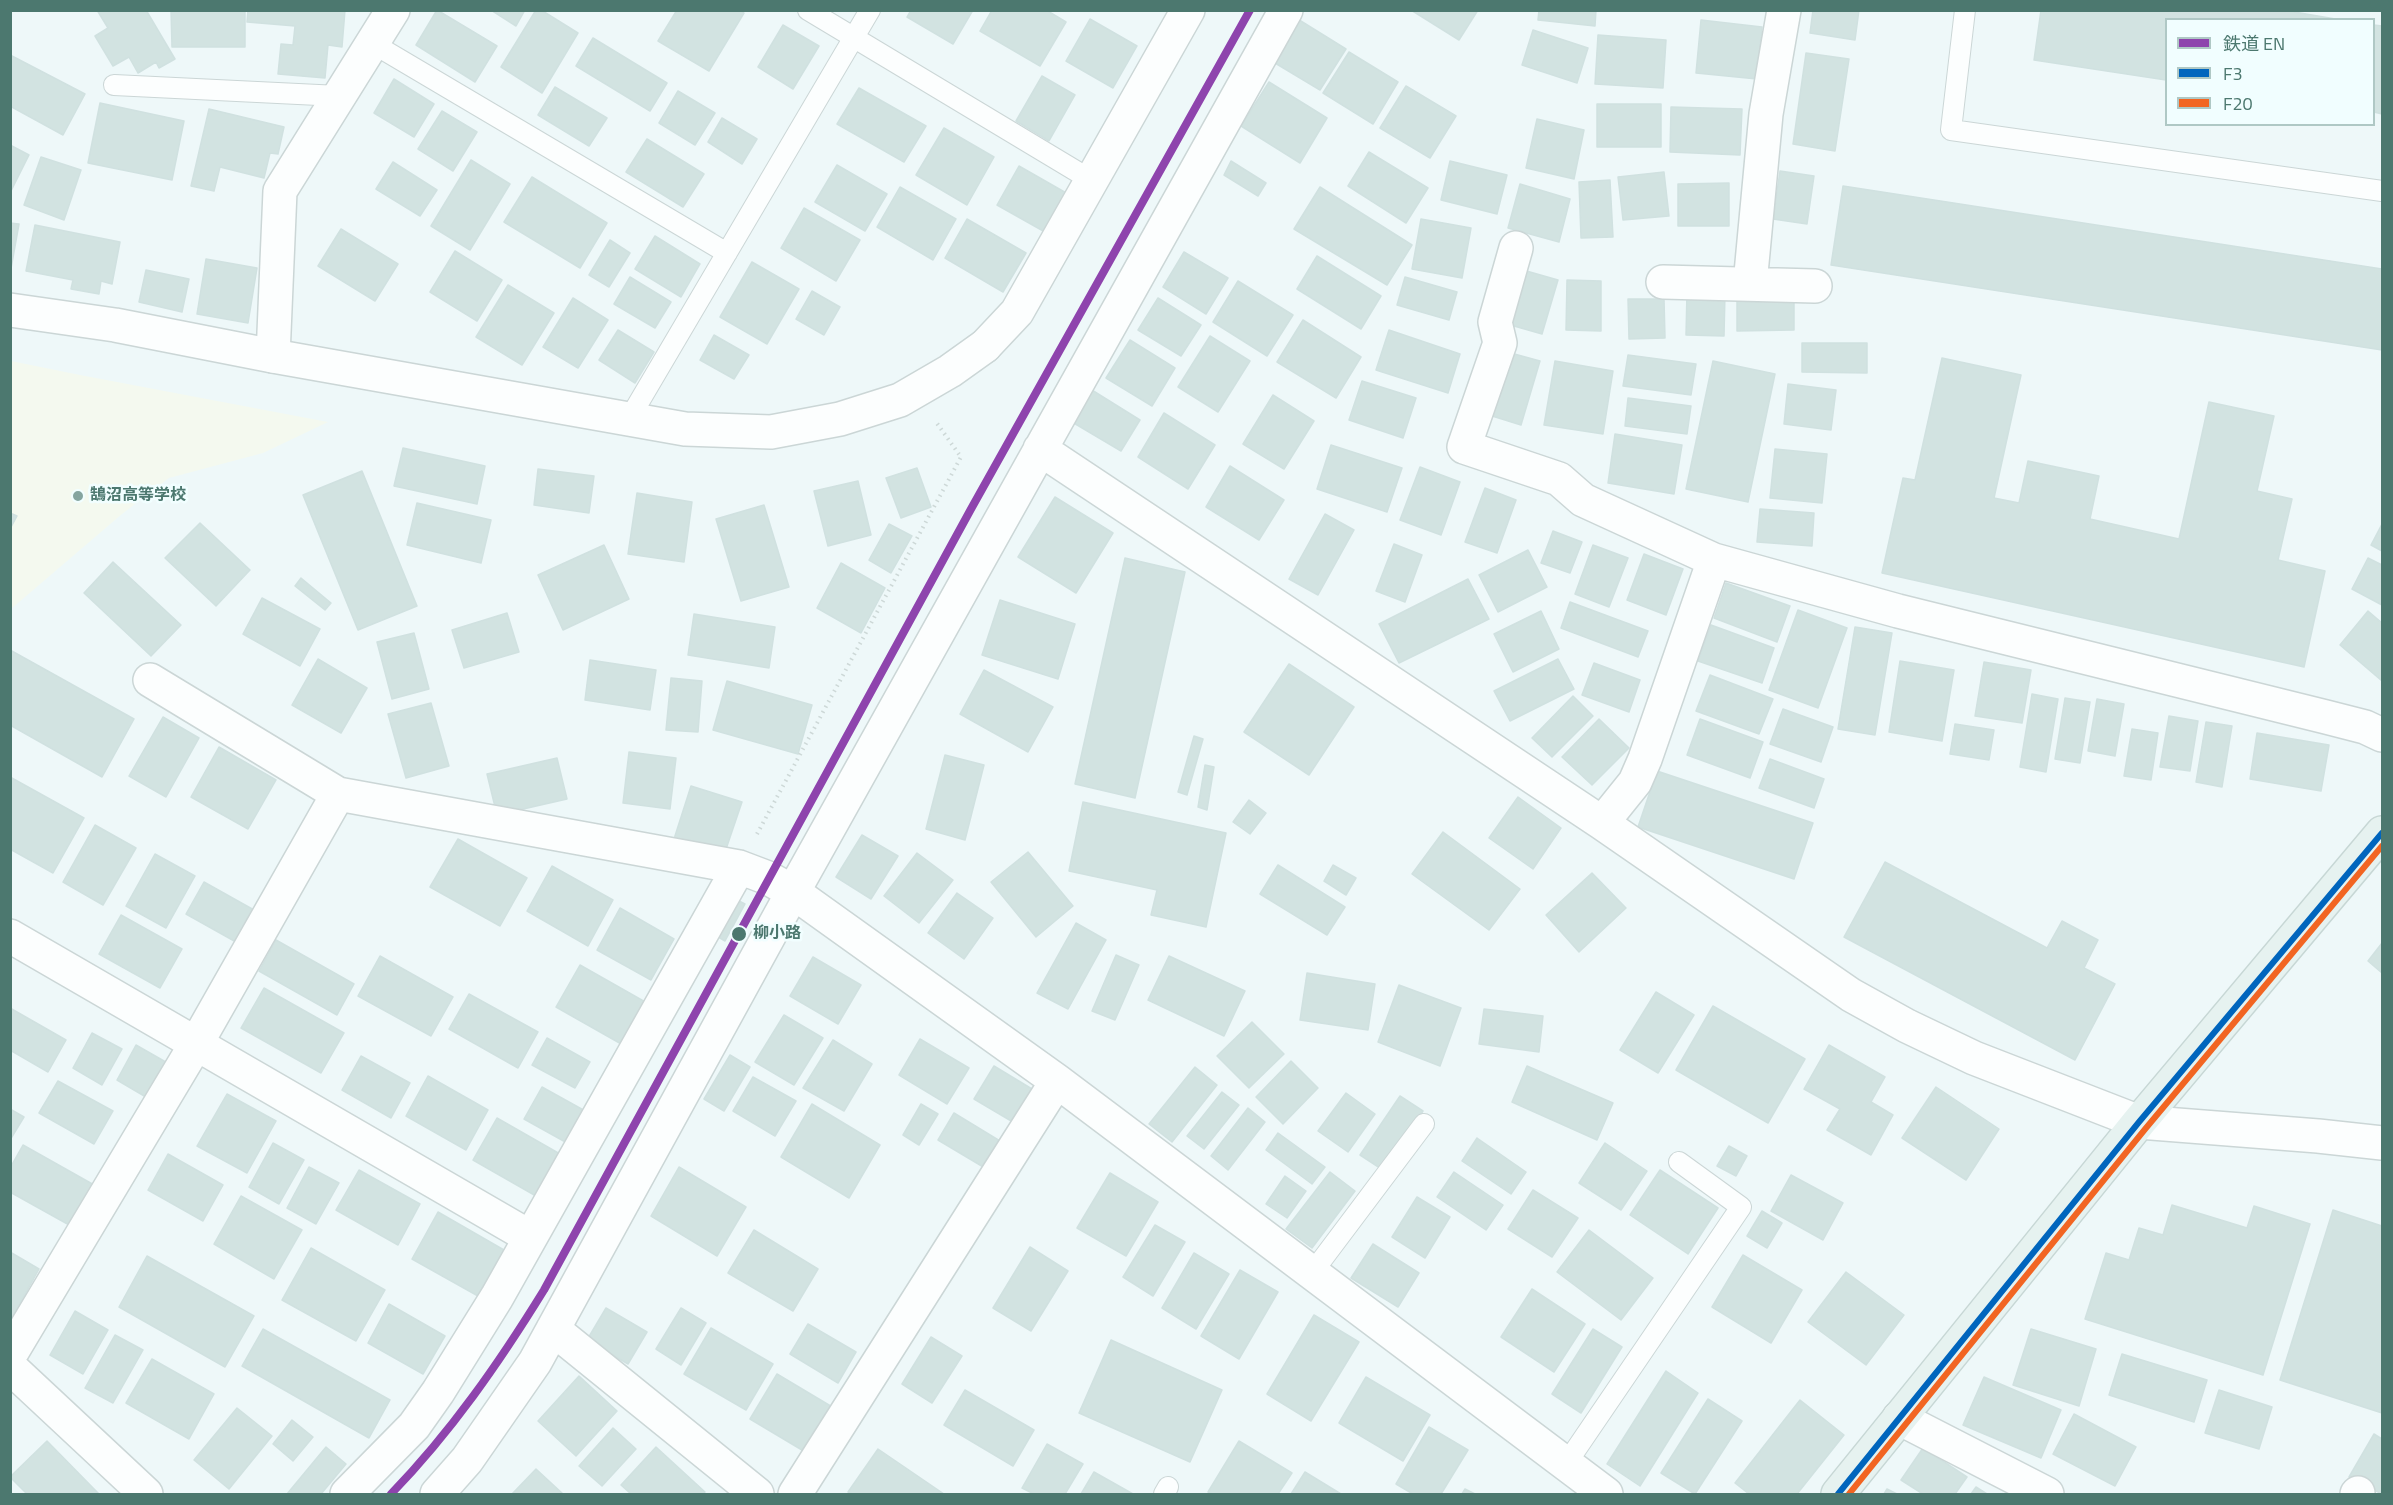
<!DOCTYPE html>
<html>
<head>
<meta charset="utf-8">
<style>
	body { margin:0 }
	#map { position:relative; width:2393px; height:1505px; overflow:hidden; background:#eef8f9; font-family:"Titillium Web","Noto Sans JP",sans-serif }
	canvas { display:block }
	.frame { position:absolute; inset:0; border:12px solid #4c786f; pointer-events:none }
	.legend { position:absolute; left:2165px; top:18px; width:210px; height:108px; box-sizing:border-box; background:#f1feff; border:2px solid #afc8c5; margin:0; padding:8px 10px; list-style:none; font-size:18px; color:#4c786f }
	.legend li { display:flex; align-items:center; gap:12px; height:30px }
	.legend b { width:30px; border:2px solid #afc8c5 }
</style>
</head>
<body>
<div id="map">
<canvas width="2393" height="1505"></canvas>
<div class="frame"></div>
<ul class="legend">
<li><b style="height:8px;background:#8e44ad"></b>鉄道 EN</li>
<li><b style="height:8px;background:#0065bd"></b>F3</li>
<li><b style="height:8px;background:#f26522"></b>F20</li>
</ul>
</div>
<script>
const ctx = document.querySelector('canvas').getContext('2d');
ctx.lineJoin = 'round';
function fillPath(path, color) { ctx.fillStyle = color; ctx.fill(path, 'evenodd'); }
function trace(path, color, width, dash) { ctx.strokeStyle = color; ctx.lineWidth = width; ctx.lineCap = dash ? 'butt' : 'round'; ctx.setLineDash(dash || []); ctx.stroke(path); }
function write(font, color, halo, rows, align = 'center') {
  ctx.font = font + ' "Titillium Web","Noto Sans JP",sans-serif'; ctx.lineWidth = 5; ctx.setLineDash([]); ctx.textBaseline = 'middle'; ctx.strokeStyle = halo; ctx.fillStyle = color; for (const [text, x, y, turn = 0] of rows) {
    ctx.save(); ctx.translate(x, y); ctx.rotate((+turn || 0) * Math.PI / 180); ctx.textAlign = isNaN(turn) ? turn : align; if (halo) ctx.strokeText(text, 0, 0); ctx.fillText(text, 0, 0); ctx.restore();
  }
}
fillPath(new Path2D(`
	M11,361L80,375L328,422L263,453L169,478L122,514L11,609Z`), '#f4f9ef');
const building = new Path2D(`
	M97,10H146L175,59L159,68L156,62L138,73L129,57L113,66L95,36L108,28Z
	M171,10H245V47H172Z
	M248,10H345L342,47L328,45L325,78L278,74L281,44L293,45L295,26L247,22Z
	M437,10L497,46L475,82L416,45Z
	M491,10H525L516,26Z
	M536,10H541L578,33L542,93L501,67Z
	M677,10H740L744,13L709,71L658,41Z
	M911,10H973L953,44L907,17Z
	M992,10H1046L1066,22L1040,66L980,31Z
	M1411,10H1478L1459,40Z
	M1539,10H1596L1595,26L1538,20Z
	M1813,10H1859L1855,40L1810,33Z
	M2041,10H2283L2341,20H2166V80L2034,60Z
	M1296,18L1346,49L1320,90L1270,60Z
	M1090,19L1137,46L1113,88L1066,61Z
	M1701,20L1762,27L1757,79L1696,73Z
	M783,25L819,46L793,89L758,67Z
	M2374,25L2382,26V114L2374,112Z
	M1533,30L1588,48L1577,83L1522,65Z
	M1598,35L1666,40L1663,88L1595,84Z
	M593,38L667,83L650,111L576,66Z
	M1349,52L1398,82L1373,124L1323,93Z
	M1806,53L1849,59L1835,151L1793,144Z
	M12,56L85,94L63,135L10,106V59Z
	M1042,76L1075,95L1049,141L1016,121Z
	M394,79L434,104L414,137L374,113Z
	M1269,82L1327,118L1300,163L1241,126Z
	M1406,86L1456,116L1430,158L1380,128Z
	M555,87L607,118L589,146L538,115Z
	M859,88L926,126L904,162L837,124Z
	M678,91L715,113L695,145L659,123Z
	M100,103L184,121L172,180L88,163Z
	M1597,104H1661V147H1597Z
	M1671,107L1742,109L1740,155L1670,152Z
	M209,109L284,127L278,154L270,153L264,178L220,167L214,191L191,186Z
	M442,111L477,132L453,171L418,149Z
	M722,118L757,139L742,164L708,142Z
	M1537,119L1584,130L1574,179L1526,168Z
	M944,128L994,157L967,205L916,175Z
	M647,139L704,174L683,207L626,172Z
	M10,145L29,155L11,191L10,190Z
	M1369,152L1428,188L1406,223L1348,186Z
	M41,157L81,170L64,220L24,205Z
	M471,160L510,184L470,250L431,226Z
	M1231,161L1266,183L1258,196L1224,175Z
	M1450,161L1507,175L1497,214L1441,200Z
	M393,162L437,190L420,216L376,189Z
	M837,165L887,194L865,231L815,202Z
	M1019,166L1068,194L1045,232L997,205Z
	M1780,171L1814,176L1807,224L1773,219Z
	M1664,172L1669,216L1623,220L1618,177Z
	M532,177L607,223L580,268L504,222Z
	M1610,180L1613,237L1581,238L1579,182Z
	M1729,183V226H1678V184Z
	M1520,184L1570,199L1559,242L1508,228Z
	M1843,186L2382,269V350L1831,265Z
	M900,187L956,219L933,260L877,227Z
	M1320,187L1412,245L1387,285L1294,229Z
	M804,208L860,240L836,281L781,248Z
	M967,219L1026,253L1003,292L945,258Z
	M1421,219L1471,228L1462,278L1412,269Z
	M10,223L19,224L10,274Z
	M35,225L120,242L112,284L101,281L99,294L71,289L73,280L26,271Z
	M341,229L398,264L375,301L318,266Z
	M655,236L700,264L681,297L635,269Z
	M610,240L630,253L609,287L589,275Z
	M455,251L502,280L477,321L430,292Z
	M1184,252L1228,278L1206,314L1163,287Z
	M1317,256L1381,296L1361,329L1297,289Z
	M206,259L257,268L248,323L197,314Z
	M752,262L799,289L767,344L720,317Z
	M146,270L189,279L182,312L139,302Z
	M1523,270L1558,280L1542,334L1507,324Z
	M630,277L671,302L655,328L614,304Z
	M1405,277L1457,292L1449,320L1397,305Z
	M1567,280L1601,281V331L1566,330Z
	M1238,281L1293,315L1267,356L1213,322Z
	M508,285L554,313L522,365L476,337Z
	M812,291L840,307L824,335L796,319Z
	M1687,292L1725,294L1724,336L1686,335Z
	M1794,295V330L1737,331V296Z
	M573,298L608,320L578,368L543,347Z
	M1158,298L1201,325L1181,356L1138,330Z
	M1628,299H1664L1665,338L1629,339Z
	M1303,320L1361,357L1336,398L1277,362Z
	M618,330L654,352L635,383L599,360Z
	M1389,330L1460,354L1448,393L1376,370Z
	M714,335L749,355L734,379L700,360Z
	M1210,336L1250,361L1218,412L1178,387Z
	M1130,340L1175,368L1152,406L1106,378Z
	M1802,343H1867V373L1802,372Z
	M1507,352L1540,361L1521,425L1489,415Z
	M1628,355L1696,364L1691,395L1623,386Z
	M1942,358L2021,375L1994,498L2019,503L2028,461L2099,476L2090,519L2179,539L2209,402L2274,416L2257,491L2292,499L2278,560L2325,571L2304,667L1882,573L1903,478L1915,480Z
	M1555,361L1613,371L1603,434L1544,425Z
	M1713,361L1775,374L1748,502L1686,489Z
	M1362,381L1416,398L1403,438L1349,420Z
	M1788,384L1836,390L1831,430L1784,424Z
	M1087,387L1140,420L1121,451L1067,419Z
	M1273,395L1314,421L1284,469L1243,444Z
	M1628,398L1691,406L1687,434L1625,426Z
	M1164,413L1215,445L1188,489L1138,457Z
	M1615,434L1682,445L1674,494L1608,483Z
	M1331,445L1402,468L1387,512L1317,489Z
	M403,448L485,466L477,504L394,486Z
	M1775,449L1827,454L1822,503L1770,498Z
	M1230,466L1284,500L1259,540L1206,507Z
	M1420,467L1460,482L1441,535L1400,520Z
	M917,468L931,507L901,518L886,478Z
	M538,469L594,476L589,513L534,505Z
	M362,471L417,606L358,630L303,495Z
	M858,481L871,535L828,546L814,491Z
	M1485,488L1516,500L1497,553L1465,542Z
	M637,493L692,502L684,562L628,554Z
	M1055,497L1113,533L1076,593L1018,557Z
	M417,503L491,520L481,563L407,545Z
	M764,505L789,587L741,601L716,519Z
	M1760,509L1814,513L1812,546L1757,542Z
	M10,513L17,516L10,529Z
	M1325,514L1354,530L1318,595L1289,579Z
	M200,523L250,570L216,606L165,558Z
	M889,524L912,536L891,573L869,560Z
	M2382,524V551L2371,545Z
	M1553,531L1582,542L1570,573L1541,563Z
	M1394,544L1422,555L1405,602L1376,591Z
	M604,545L629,599L563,630L538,575Z
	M1593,545L1628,558L1609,607L1575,594Z
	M1528,550L1547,587L1498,612L1479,575Z
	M1644,554L1683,569L1666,615L1627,600Z
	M1125,558L1185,572L1135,798L1075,784Z
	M2368,558L2382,565V605L2352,589Z
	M113,562L181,625L151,656L84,593Z
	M841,563L885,588L861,633L817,608Z
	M301,578L331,603L325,610L295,586Z
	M1468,579L1489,619L1399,663L1379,624Z
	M1726,583L1790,606L1777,642L1714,618Z
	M262,598L320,629L300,666L243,634Z
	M1000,600L1075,624L1058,679L982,655Z
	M1570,602L1648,631L1638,657L1561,628Z
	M1798,610L1847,628L1818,708L1769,690Z
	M1541,611L1559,649L1513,672L1494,634Z
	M2368,611L2382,623V681L2340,645Z
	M507,613L519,652L464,668L452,630Z
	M694,614L775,627L769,668L688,655Z
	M1711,625L1774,648L1762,683L1698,661Z
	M1855,627L1892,633L1875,735L1838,729Z
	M414,633L429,689L392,699L377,642Z
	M10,650L134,719L102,777L10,725Z
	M318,659L367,688L341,733L292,705Z
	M1558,659L1574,689L1510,721L1494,691Z
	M590,660L656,670L650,710L585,700Z
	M1900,661L1954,670L1942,741L1889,732Z
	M1984,662L2031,670L2022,723L1975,716Z
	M1594,663L1640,680L1629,712L1582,695Z
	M1289,664L1354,707L1309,775L1244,732Z
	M984,670L1053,707L1028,752L960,714Z
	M1710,675L1773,699L1759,734L1696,711Z
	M671,678L702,681L698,732L666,730Z
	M727,681L812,705L798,754L713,730Z
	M2032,694L2058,699L2046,772L2020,767Z
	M1573,696L1593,716L1552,757L1532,738Z
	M2065,698L2090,702L2080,763L2055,759Z
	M2097,699L2124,704L2115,756L2088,751Z
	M431,703L449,766L406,778L388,714Z
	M1783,709L1833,727L1821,762L1770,744Z
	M2169,716L2198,721L2190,771L2160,767Z
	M163,717L199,738L166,797L129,776Z
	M1599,719L1629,748L1592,785L1562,757Z
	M1700,719L1763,742L1750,778L1687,755Z
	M2206,722L2232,726L2222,787L2196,782Z
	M1955,724L1994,730L1989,760L1950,754Z
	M2132,729L2158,733L2151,780L2124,776Z
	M2257,733L2329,745L2321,791L2250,779Z
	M1194,736L1203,739L1187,795L1178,792Z
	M219,747L276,780L248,829L191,797Z
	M629,752L676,758L670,809L623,803Z
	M945,755L984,765L965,840L926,829Z
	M557,758L567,799L497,815L487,774Z
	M1770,759L1824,779L1814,808L1759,788Z
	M1205,765L1214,767L1207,810L1198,807Z
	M1657,771L1813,823L1794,879L1638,827Z
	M10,777L84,818L53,873L10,849Z
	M691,786L742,802L724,855L674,839Z
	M1518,797L1561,828L1533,869L1489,838Z
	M1249,800L1266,813L1250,834L1233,822Z
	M1083,802L1226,833L1206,927L1151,915L1157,890L1069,871Z
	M95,825L136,848L103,905L63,882Z
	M1443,832L1520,889L1489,930L1412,874Z
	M862,835L898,856L871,899L836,877Z
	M458,839L527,878L500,926L430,887Z
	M1028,852L1073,906L1036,937L991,882Z
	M917,853L953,880L919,923L884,896Z
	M155,854L195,876L166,928L126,906Z
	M1885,862L2047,948L2062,921L2098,940L2084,968L2115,984L2075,1060L1844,937Z
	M1278,865L1345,907L1327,935L1260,894Z
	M1333,865L1356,878L1346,895L1324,881Z
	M552,866L613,900L588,946L527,911Z
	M1592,873L1626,908L1579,952L1546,915Z
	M204,882L254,910L236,942L186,914Z
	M957,893L993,918L964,959L928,933Z
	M735,899L745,904L725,941L715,935Z
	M620,908L674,939L651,980L597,950Z
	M121,915L182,949L160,988L99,954Z
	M1076,923L1106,940L1068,1009L1037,993Z
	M276,940L354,984L337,1015L259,971Z
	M2382,943V973L2368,961Z
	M1116,955L1139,965L1115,1020L1092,1011Z
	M380,956L453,997L431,1036L358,996Z
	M1169,956L1245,991L1224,1036L1148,1000Z
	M813,957L861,985L838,1024L790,996Z
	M580,965L647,1003L623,1045L556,1007Z
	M1307,973L1375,984L1368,1030L1300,1020Z
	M1399,985L1461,1008L1440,1066L1378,1042Z
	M264,988L344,1033L321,1073L241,1028Z
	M1656,992L1694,1015L1658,1073L1620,1050Z
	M469,994L538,1032L518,1068L449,1029Z
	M1713,1006L1805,1059L1768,1123L1676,1070Z
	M10,1008L66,1040L48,1072L10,1050Z
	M1484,1009L1543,1016L1539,1052L1479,1044Z
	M784,1015L823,1038L794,1085L755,1062Z
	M1252,1022L1284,1054L1249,1088L1217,1056Z
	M92,1033L122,1049L102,1085L73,1068Z
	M547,1038L590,1062L575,1088L532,1065Z
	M920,1039L969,1068L947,1104L899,1075Z
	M833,1040L872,1064L844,1111L803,1088Z
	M136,1045L171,1065L151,1100L117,1080Z
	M1829,1045L1885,1077L1871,1102L1893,1115L1871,1155L1827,1130L1840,1109L1804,1089Z
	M730,1055L750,1067L724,1111L704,1099Z
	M361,1056L410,1083L391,1118L342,1090Z
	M1291,1061L1318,1088L1283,1124L1256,1097Z
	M994,1066L1037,1092L1018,1125L974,1099Z
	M1527,1066L1613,1103L1597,1140L1512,1102Z
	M1195,1067L1217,1085L1172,1142L1149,1124Z
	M428,1076L488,1110L466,1150L406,1116Z
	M753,1077L796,1101L775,1136L733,1111Z
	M58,1081L113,1111L94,1144L39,1113Z
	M542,1087L587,1112L569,1144L524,1119Z
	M1936,1087L1999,1129L1966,1180L1902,1138Z
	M1222,1092L1239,1105L1204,1149L1187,1136Z
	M1346,1093L1375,1114L1348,1152L1318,1131Z
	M227,1094L276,1121L247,1173L197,1146Z
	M1400,1096L1423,1111L1383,1170L1360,1155Z
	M812,1104L880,1145L849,1198L781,1157Z
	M921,1104L938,1114L919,1145L903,1135Z
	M1248,1108L1265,1122L1228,1170L1211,1156Z
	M10,1109L24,1117L10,1140Z
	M954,1113L1000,1141L985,1168L938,1140Z
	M497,1118L560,1154L536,1196L473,1160Z
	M1278,1133L1325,1167L1312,1184L1266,1150Z
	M1477,1138L1526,1172L1511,1194L1462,1161Z
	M273,1143L304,1160L279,1204L249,1187Z
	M1605,1143L1647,1171L1621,1210L1579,1183Z
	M23,1145L103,1190L80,1231L10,1192V1168Z
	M1729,1146L1747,1156L1736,1176L1717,1166Z
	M168,1154L223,1185L203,1221L148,1190Z
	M309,1167L339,1183L316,1224L287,1208Z
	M679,1167L746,1207L717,1256L651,1216Z
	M359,1170L420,1204L398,1245L336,1210Z
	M1660,1170L1718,1208L1688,1254L1630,1215Z
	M1330,1172L1355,1191L1312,1248L1286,1229Z
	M1454,1172L1503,1205L1486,1230L1437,1197Z
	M1110,1173L1158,1202L1126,1256L1077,1228Z
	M1791,1175L1843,1203L1823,1240L1771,1211Z
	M1285,1176L1306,1191L1287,1218L1266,1204Z
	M1533,1190L1578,1218L1552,1257L1508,1229Z
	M241,1196L302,1230L274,1279L214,1244Z
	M1417,1197L1450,1217L1425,1258L1392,1237Z
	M2172,1205L2247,1228L2254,1206L2310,1224L2263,1375L2085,1319L2106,1253L2129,1260L2139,1228L2163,1235Z
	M2333,1210L2382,1226V1413L2280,1380Z
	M1762,1211L1782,1223L1767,1248L1747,1236Z
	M438,1212L504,1250L478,1296L412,1259Z
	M1155,1225L1185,1242L1153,1296L1123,1277Z
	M754,1230L818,1269L793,1311L728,1273Z
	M1589,1230L1653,1278L1621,1320L1557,1272Z
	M1373,1244L1419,1273L1398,1307L1351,1278Z
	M1030,1247L1068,1271L1031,1331L993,1308Z
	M311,1248L385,1290L356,1341L282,1300Z
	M10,1252L39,1269L12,1318L10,1317Z
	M1194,1253L1229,1274L1196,1329L1162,1308Z
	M1743,1255L1802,1290L1771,1343L1712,1307Z
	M147,1256L254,1316L225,1367L119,1307Z
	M1240,1270L1278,1292L1239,1359L1201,1336Z
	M1846,1272L1904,1315L1866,1365L1808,1322Z
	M1532,1289L1585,1324L1554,1372L1501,1337Z
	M389,1304L445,1336L423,1374L368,1343Z
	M606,1308L647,1332L628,1364L587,1340Z
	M681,1308L706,1323L681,1365L656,1349Z
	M75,1311L108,1330L83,1374L50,1355Z
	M1314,1315L1359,1342L1311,1421L1267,1394Z
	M808,1324L856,1352L838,1383L790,1354Z
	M711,1328L773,1364L746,1410L684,1374Z
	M263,1329L390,1400L369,1438L242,1366Z
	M1593,1329L1622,1347L1581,1413L1552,1394Z
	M2031,1329L2096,1349L2079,1406L2013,1385Z
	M115,1335L143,1350L113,1403L85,1388Z
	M931,1337L962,1356L932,1403L902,1384Z
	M1111,1340L1222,1390L1190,1462L1079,1413Z
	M2122,1354L2207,1380L2194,1422L2109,1395Z
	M152,1359L214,1394L189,1439L126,1403Z
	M1666,1371L1698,1393L1640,1486L1607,1464Z
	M777,1374L839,1411L812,1456L750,1419Z
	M579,1376L617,1411L576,1456L538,1421Z
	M1366,1377L1430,1415L1403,1461L1339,1423Z
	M1984,1377L2061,1410L2041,1458L1963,1425Z
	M965,1390L1034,1430L1013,1466L944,1425Z
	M2219,1390L2272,1407L2259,1449L2205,1433Z
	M1708,1399L1742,1421L1695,1494L1661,1473Z
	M1800,1400L1844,1435L1797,1494H1749L1735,1483Z
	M237,1408L272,1436L229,1489L194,1460Z
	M2074,1414L2136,1447L2115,1486L2053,1454Z
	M292,1420L313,1437L293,1461L273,1444Z
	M1429,1427L1468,1450L1441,1494H1413L1396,1484Z
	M613,1428L636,1449L602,1486L579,1466Z
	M2374,1434L2382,1439V1494L2349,1477Z
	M47,1441L99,1494H27L10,1477Z
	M1239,1441L1292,1473L1278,1494H1212L1208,1492Z
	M1047,1444L1083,1464L1065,1494H1034L1022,1488Z
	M326,1447L346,1464L321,1494H287Z
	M656,1447L705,1492L703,1494H631L621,1485Z
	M1923,1448L1967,1477L1955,1494H1923L1901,1480Z
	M878,1449L944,1494H852L848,1492Z
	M536,1469L563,1494H512Z
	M1094,1472L1133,1494H1081Z
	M1305,1472L1341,1494H1291Z
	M1976,1487L1987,1494H1971Z
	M1465,1489L1475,1494H1462Z
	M1887,1489L1897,1494H1884Z`);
fillPath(building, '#d2e3e1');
trace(building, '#d0e1e0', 1.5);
const service = new Path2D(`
	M808,10L1091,180
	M1965,10L1951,130L2382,191
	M372,43L727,253
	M114,85L339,96
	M629,419L870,10
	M1312,1273L1424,1124
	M1566,1464L1741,1207L1679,1162
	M1164,1494L1168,1487`);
const minor = new Path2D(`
	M1516,248L1495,322L1500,343L1464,447L1559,479L1583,500L1714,560L1898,611L2326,717L2365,727L2382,735
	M1663,282L1815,286
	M1750,284L1766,114L1784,10
	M985,346L1017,312L1188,10
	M273,356L280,191L393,10
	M1040,449L1602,823L1851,995L1907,1026L1974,1058L2139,1122L2318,1136L2382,1143
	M150,680L338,794
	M1602,823L1635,782L1645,759L1714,560
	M10,936L530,1237
	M553,1329L757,1494
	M10,1355L196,1044L338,794L739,867L768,878L793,892L1057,1081L1606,1494
	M10,1367L146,1494
	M1899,1418L2047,1494
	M347,1494L414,1426L438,1392L497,1297L739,867
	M437,1494L467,1460L535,1362L793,892L1286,10
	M795,1494L1057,1081
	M2357,1494L2358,1493`);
const tertiary = new Path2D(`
	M10,310L115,325L273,356L685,429L771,432L840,419L900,400L950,371L985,346`);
const trunk = new Path2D(`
	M1838,1494L2139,1122L2382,833`);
trace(service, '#cbd6d6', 22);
trace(minor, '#cbd6d6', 36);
trace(tertiary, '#cbd6d6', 36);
trace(trunk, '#c7d7d5', 36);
trace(new Path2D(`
	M757,834L961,457L936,422`), '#cdd8d7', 4, [1.5, 4.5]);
trace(service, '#fcfefe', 20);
trace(minor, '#fcfefe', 33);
trace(tertiary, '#fcfefe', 33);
trace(trunk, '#e6f2f0', 33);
trace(new Path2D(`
	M1838,1494L2139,1122L2382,833`), '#0065bd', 6);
trace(new Path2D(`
	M1849,1494L2146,1128L2382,846`), '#f26522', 6);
trace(new Path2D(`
	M391,1494C451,1432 499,1363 544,1290L971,509L1250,10`), '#8e44ad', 8);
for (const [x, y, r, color] of [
	[78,496,6,"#85a59f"],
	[739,934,8,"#4c786f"]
]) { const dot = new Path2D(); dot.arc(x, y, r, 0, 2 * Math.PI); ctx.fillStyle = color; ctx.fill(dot); trace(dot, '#f1feff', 2); }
write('bold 16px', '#4c786f', '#f1feff', [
	["鵠沼高等学校",90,496]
], 'left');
write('bold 16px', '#4c786f', '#f1feff', [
	["柳小路",753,934]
], 'left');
</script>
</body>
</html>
